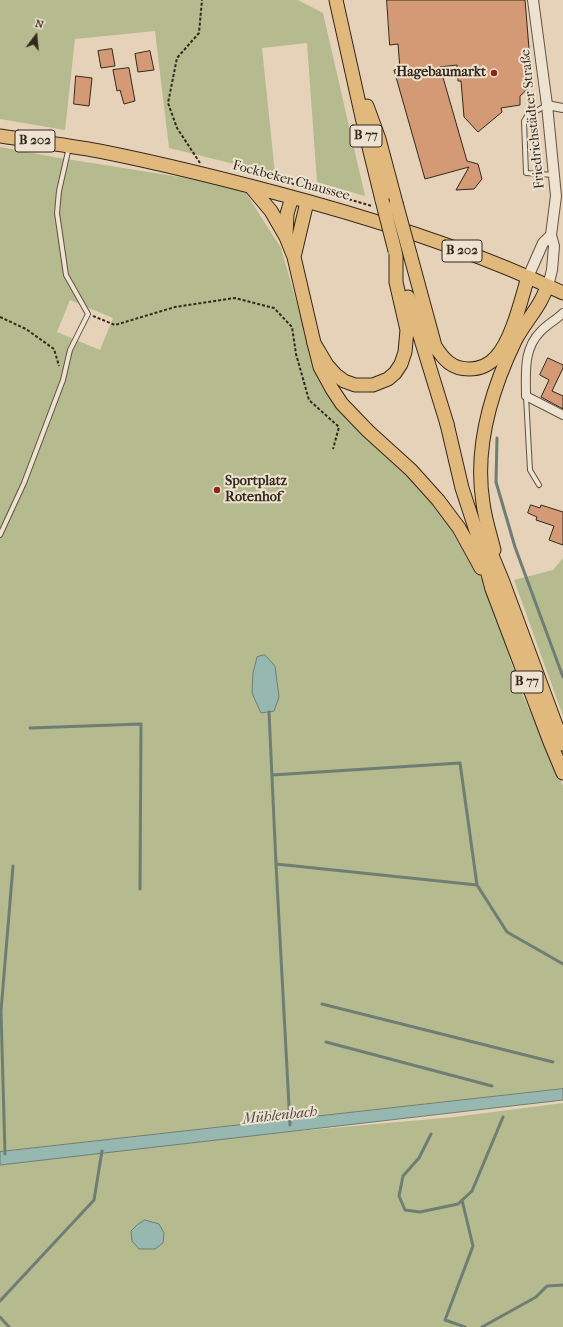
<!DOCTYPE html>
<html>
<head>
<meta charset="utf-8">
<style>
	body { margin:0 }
	#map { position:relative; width:563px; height:1327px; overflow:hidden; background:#e5d2b8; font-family:"IM FELL French Canon",serif }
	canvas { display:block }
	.north { position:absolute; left:16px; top:16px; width:40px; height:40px; -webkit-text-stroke:3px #eee2d1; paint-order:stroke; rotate:16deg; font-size:11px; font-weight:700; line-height:16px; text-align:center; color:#34281c }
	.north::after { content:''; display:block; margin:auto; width:14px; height:18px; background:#34281c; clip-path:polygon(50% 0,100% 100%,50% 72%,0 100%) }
</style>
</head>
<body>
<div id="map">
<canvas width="563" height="1327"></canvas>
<div class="north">N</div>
</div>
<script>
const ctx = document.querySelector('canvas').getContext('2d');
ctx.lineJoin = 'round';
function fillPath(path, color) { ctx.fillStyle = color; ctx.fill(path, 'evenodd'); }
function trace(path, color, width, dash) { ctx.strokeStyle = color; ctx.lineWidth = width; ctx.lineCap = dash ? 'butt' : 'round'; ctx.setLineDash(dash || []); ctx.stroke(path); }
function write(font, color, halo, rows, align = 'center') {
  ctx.font = font + ' "IM FELL French Canon",serif'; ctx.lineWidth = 4; ctx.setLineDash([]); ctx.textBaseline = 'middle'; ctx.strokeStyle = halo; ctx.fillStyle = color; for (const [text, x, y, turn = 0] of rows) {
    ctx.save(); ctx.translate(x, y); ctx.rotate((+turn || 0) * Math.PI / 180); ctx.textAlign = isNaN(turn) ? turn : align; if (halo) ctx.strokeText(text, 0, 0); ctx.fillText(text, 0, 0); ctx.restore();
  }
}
fillPath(new Path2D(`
	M0,0H298L323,13L365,196L317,182L307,43L262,48L275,174L169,148L155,31L75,39L65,130L0,119Z
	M0,147L54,157L186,178L244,190L281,248L306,335L330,391L355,427L420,484L457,534L486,587L520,689L563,786V1089L0,1152ZM70,300L113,318L100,350L57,332Z
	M563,558V716L514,580L553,570Z
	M563,1103V1327H0V1165L265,1134L454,1117Z`), '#b5bb8e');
const water = new Path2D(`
	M265,655L275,666L279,697L274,711L261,713L252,693L253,673L257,657Z
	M563,1089V1100L0,1165V1152Z
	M145,1220L159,1224L164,1233L163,1243L155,1249H139L132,1241L131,1231L137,1225Z`);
fillPath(water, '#96b8b0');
trace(water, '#6f7e75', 1);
trace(new Path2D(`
	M497,438L496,482L515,547L563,677
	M269,712L276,864L290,1125
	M30,728L141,724L140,889
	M272,775L460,763L477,885L507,932L563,964
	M276,864L477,885
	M322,1004L553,1062
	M326,1042L492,1086
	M431,1134L419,1158L403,1176L399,1196L405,1210L420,1212L458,1204L472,1191L503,1117
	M5,1154L1,1011L13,866
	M462,1200L473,1246L445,1320L465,1327
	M0,1301L94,1200L102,1151
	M0,1317L9,1327
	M482,1327L536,1297L547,1286L563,1285`), '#6f7e75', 3);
const building = new Path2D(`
	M387,0H525L532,85L520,96V105L501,108L502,112L478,132L464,117L461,81H458L457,65L440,67L467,161L478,164L482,179L474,189L456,190L469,167L425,179L394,70L400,69L398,44L390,45Z
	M112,49L115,66L101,68L98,51Z
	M150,51L154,70L138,72L135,54Z
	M129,68L135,101L124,104L120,90L117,91L113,70Z
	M76,76L92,78L89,106L74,104Z
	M548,358L563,365V368L552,391L563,396V409L541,397L549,380L540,375Z
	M531,505L540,508L541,505L563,512V545L549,540L554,526L536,520L537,517L528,513Z`);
fillPath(building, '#d39a75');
trace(building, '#34281c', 1);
const service = new Path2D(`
	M547,105L527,116L524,121L526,173L553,175
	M526,396L530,470L539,485
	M0,535L24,483L63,380L70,350L88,314L66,275L57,213L59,191L69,147`);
const minor = new Path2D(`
	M547,105L563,108
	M563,313C557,319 548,324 541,331C523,349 526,372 526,396L563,415`);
const tertiary = new Path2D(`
	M533,0L547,105L556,196L551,235L554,246L552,270L548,286
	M528,277L543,243L551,235`);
const primary = new Path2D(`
	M336,0L366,135L382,200
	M367,106L379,139L396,203
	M0,136C33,141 66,145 99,151C170,165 240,183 310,202C396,226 482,254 563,293
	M250,186L271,211L286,237
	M292,197L287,214L286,237L294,257L314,343L327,365L336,375L344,381L355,385H373L388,379L395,373L401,364L405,352L407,330L396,282V254
	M410,254L435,346C444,360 452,369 469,369C479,369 489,365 496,357C512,340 521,300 528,277
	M294,257L307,202
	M408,297L447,424`);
const trunk = new Path2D(`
	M314,343L320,367L332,389L342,404L368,431L411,470L438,500L459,528L481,568
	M447,424L462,488L479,540L492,589L550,742L563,773
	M487,543L503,582L563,744
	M494,550C490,534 485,519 483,503C474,447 491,391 515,341C522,327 532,316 540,302C543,297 545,291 548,286`);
trace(service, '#605243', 6);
trace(minor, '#605243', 10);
trace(tertiary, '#605243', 12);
trace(primary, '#34281c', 15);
trace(trunk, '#34281c', 15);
trace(new Path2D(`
	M200,163L177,128L168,103L177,58L199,33L202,0
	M262,176L317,190L372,206
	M93,316L115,325L175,307L235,298L274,308L292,327L296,354L309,400L339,427L333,449
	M0,317L26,329L54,349L59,366`), '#34281c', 2, [3, 2]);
trace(service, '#eee2d1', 4);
trace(minor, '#eee2d1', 8);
trace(tertiary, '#eee2d1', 10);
trace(primary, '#e2b97c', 13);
trace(trunk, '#e2b97c', 13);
const primaryBridge = new Path2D(`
	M382,200L395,251
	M396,203L410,254`);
trace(primaryBridge, '#34281c', 15, []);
trace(primaryBridge, '#e2b97c', 13);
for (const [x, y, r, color] of [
	[494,73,4,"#8f2418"],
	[217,490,4,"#8f2418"]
]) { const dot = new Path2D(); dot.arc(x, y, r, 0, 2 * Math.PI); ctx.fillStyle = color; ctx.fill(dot); trace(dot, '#eee2d1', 1.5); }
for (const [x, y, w] of [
	[366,136,32],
	[35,141,40],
	[462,251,40],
	[527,682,32]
]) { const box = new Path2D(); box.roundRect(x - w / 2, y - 11, w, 22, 3); ctx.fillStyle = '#eee2d1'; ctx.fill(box); trace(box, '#34281c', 1); }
write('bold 13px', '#34281c', null, [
	["B 77",366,136],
	["B 202",35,141],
	["B 202",462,251],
	["B 77",527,682]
]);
write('bold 14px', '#34281c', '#eee2d1', [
	["Hagebaumarkt",486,73],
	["Sportplatz",225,482,"left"],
	["Rotenhof",225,498,"left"]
], 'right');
write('14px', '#34281c', '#eee2d1', [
	["Friedrichstädter Straße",533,119,-96],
	["Fockbeker Chaussee",291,181,15]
]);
write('italic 15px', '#4c4c41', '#eee2d1', [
	["Mühlenbach",280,1116,-6]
]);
</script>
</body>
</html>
